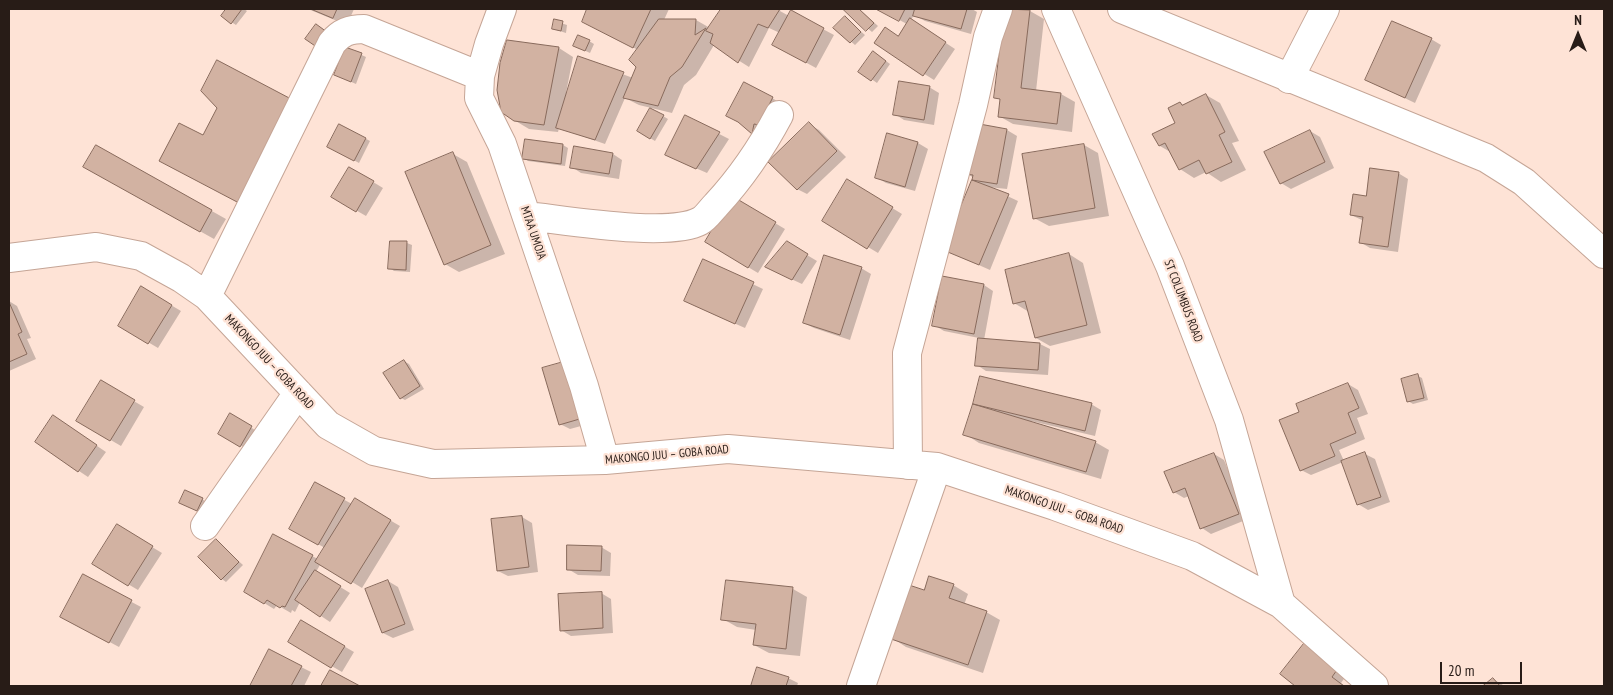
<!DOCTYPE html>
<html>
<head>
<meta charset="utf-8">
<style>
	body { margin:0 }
	#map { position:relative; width:1613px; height:695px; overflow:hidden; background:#fee3d6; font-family:"PT Sans Narrow",sans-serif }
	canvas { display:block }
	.frame { position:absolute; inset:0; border:10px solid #281c17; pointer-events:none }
	.north { position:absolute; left:1553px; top:10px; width:50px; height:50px; -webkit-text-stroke:4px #fee3d6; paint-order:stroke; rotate:0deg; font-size:14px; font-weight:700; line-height:20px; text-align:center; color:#281c17 }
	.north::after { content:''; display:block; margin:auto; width:18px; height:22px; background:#281c17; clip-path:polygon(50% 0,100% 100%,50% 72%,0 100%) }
	.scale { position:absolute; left:1440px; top:662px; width:82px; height:22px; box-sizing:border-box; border:2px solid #281c17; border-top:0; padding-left:6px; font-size:15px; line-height:18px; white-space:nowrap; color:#281c17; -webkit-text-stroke:4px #fee3d6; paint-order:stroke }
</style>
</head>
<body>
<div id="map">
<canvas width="1613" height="695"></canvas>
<div class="frame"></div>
<div class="north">N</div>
<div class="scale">20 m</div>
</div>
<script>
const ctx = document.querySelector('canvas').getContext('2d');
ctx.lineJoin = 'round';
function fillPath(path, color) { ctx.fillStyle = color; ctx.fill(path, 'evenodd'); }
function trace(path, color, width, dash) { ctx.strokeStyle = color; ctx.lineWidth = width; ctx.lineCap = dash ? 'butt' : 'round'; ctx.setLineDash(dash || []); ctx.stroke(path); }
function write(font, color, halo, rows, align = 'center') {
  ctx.font = font + ' "PT Sans Narrow",sans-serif'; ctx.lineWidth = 4.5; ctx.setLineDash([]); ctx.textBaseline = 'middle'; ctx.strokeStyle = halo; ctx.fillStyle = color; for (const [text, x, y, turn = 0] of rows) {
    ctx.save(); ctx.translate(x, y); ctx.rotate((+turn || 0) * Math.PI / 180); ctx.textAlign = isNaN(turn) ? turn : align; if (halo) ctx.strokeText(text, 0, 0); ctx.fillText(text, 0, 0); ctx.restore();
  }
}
fillPath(new Path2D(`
	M228,9H244L247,11L236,25L222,16Z
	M308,9H354L347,25Z
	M589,9H669L664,20H696L710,28L723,9H781L780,11L789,16L791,12L834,35L816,68L783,50L780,33L769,28L749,67L714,45L696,75L684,85L672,113L639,105L625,98L605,144L559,128L558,132L529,129L514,120L508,41L559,48L573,57L566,93H568L579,58L633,78L638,66V50L584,21Z
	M845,9H859L878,26L872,32Z
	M878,9H972L977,12L971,34L925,21L914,15L911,20L955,49L934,80L875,43L899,37L907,24Z
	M1006,9L1030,11L1044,19L1036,91L1061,94L1075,102L1072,132L1013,124L999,116L1001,100L996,97Z
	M845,18L865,35L855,45L835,28Z
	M555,21L567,25L566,33L553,29Z
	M1431,39L1441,45L1415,103L1367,80Z
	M589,41L594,44L590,53L579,48Z
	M346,48L366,57L356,84L340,77Z
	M878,55L890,64L877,83L860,71Z
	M929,87L939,93L934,125L904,120L895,114Z
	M1206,95L1220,103L1239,141L1232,143L1246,170L1221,182L1206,172L1194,178L1180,169L1172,153L1160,146L1177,123L1180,103L1185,106Z
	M772,98L782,104L762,138L742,123Z
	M651,109L668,119L655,141L638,131Z
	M686,117L729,139L707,173L677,160Z
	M809,124L819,130L846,157L807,194L797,189Z
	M340,125L370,141L359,163L333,149Z
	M1007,130L1017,136L1007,189L988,187L1018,201L990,270L945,250L973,180L974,178L966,173Z
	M1310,131L1320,137L1334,168L1291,189L1281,183Z
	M888,135L918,143L928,149L915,191L886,183L876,177Z
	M526,140L563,145L568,148L565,166L528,161L524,158Z
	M1084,145L1098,153L1109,216L1049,226L1034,218Z
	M96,146L226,219L214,239L85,167Z
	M453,154L467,162L505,254L459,272L445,264Z
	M613,154L622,160L619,179L581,173L572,167Z
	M350,168L383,188L366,216L333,197Z
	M1398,173L1408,179L1398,252L1370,248L1360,242L1364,221L1351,215L1367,198Z
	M848,181L902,214L878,253L823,220Z
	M733,198L785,229L758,273L706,242Z
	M391,242L407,243L412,245L410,272L394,271L390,268Z
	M787,243L817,261L802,284L776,272Z
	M1069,254L1083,263L1101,333L1050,346L1036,338L1029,312L1014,303Z
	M704,261L763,289L745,328L695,306Z
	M861,268L871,274L850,340L814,328L804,323Z
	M984,285L993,291L984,340L1040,344L1050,349L1048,375L986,371L977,365L979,338L944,331L934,325Z
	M142,288L181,311L158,348L119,325Z
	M9,301L17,306L31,338L27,339L36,359L9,371Z
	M404,361L409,364L424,389L405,400L401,398Z
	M544,369L592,423L570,429L560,424Z
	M1418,376L1422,378L1428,400L1413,404L1408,401Z
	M101,382L144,407L121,446L78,421Z
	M1348,384L1358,390L1368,414L1357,418L1365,439L1339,450L1344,461L1365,454L1375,459L1390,502L1368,510L1358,504L1343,462L1311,475L1301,470V413Z
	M974,403L1091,404L1101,410L1095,436L1031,421L1030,423L1095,442L1109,450L1101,479L979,443L965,434Z
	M231,415L255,430L245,448L220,434Z
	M63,423L106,452L88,477L79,471Z
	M1214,454L1224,460L1248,519L1211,534L1202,528L1189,496L1184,498L1174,492Z
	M315,484L352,504L355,500L400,526L362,588L321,563L316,572L350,593L330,622L300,602L295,612L292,610L291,613L277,605L274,609L246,592L312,556L318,559L325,548L291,529Z
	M186,491L207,502L202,513L185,505Z
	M522,517L532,523L538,572L508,576L498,571Z
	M117,526L162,553L138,590L94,564Z
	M216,541L243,565L226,582L222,579Z
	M601,547L611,553L610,576L578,575L568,569Z
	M83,576L141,607L119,647L72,622Z
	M388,581L398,587L414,630L393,638L383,633Z
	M953,585L968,594L964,605L986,612L1000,620L983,673L906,647L892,638L925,592Z
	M793,589L807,597L800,656L769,653L754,645L756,630L737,627L723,619Z
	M601,593L611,599L613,633L571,636L561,630Z
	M302,622L354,652L342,672L290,642Z
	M1306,642L1348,673L1341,683L1345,686H1297L1282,674Z
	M269,651L311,672L304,686H252Z
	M758,668L788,678L798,683L797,686H752Z
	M1493,679L1503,685L1504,686H1485Z`), '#0003');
const building = new Path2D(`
	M226,9H242L231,24L221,16Z
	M311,9H337L333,18Z
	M587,9H651L633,48L582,22Z
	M721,9H780L768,28L758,24L738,63L710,43L713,34L706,31Z
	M843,9H859L874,23L866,31Z
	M876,9H905L899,21Z
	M915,9H967L961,29L913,16Z
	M1005,9L1030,10L1021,88L1061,93L1057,124L998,117L1000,99L994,98Z
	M791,10L824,28L806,63L772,45Z
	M845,16L861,32L850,43L833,28Z
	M910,18L946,42L923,76L874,43L885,27L898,36Z
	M554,19L563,21L561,31L552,29Z
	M659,19H696L695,35L706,28L682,67L670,77L658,106L623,98L636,67L629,60Z
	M1392,21L1432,38L1405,98L1365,80Z
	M316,24L331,35L321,50L305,39Z
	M578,35L590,40L585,51L573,46Z
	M507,40L559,47L544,125L514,121L501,112L497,90L500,63Z
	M345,47L362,53L351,82L334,75Z
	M873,51L886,61L871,81L858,72Z
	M578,56L624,72L595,140L556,128Z
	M217,60L293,100L239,203L159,161L179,123L203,135L217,108L201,91Z
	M899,81L930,86L924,120L893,115Z
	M744,82L773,97L759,125L754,124L752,134L738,122L726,116Z
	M1206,94L1225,132L1219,135L1232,162L1206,174L1199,160L1179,170L1165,143L1159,146L1152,134L1175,123L1168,108L1180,102L1182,105Z
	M650,108L664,115L650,139L637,131Z
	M685,115L720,132L696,169L665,155Z
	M809,122L837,151L797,190L768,162Z
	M974,123L1007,129L997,184L972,180L973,175L964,174Z
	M339,124L366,138L354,161L327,147Z
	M1310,130L1325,162L1280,184L1264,152Z
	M887,133L918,142L905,187L875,178Z
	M525,139L563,144L561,164L522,159Z
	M1084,144L1095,208L1033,219L1022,154Z
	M96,145L212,210L200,232L83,167Z
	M574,146L613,153L609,174L570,168Z
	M453,152L491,245L444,265L405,172Z
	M349,167L374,181L356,212L331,197Z
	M1370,168L1399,172L1388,247L1359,243L1363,217L1350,215L1353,194L1366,196Z
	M847,179L893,207L867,249L822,221Z
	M972,180L1009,194L979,265L943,250Z
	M732,196L776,222L748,268L705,242Z
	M390,241H407L406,270L388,269Z
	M787,241L808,254L792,280L765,267Z
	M1069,253L1087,325L1035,338L1025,301L1013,304L1005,270Z
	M824,255L862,267L840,335L803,323Z
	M703,259L754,282L735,324L684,301Z
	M942,276L984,284L974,334L932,326Z
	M141,286L172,305L148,344L118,326Z
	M9,302L22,332L18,334L27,354L9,362Z
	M978,338L1040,343L1038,370L975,366Z
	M404,360L420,386L400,399L383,373Z
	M567,361L583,418L559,425L542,368Z
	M1418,374L1424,398L1407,402L1401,379Z
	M980,376L1092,403L1085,431L973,404Z
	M101,380L135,400L110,441L76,421Z
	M1348,383L1359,408L1348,413L1356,433L1330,444L1335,456L1300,471L1279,420L1299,412L1296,404Z
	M973,404L1096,441L1086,472L963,435Z
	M230,413L252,426L240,447L218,434Z
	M53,415L97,445L78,472L35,442Z
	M1365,452L1381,497L1357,505L1341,461Z
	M1214,453L1239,514L1200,529L1185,488L1173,493L1164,472Z
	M315,482L345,498L318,545L289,529Z
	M185,490L203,498L197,511L179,503Z
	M355,498L391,520L351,584L315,562Z
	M522,516L529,567L497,571L491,519Z
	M117,524L153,546L128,586L92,564Z
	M273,534L313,555L285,607L282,606L280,608L267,600L264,604L244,592Z
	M216,539L239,562L221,580L198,557Z
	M567,545L602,546L601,571L567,570Z
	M315,570L341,586L320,617L295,600Z
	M83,574L132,600L109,643L60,617Z
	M929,576L954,584L949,598L987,611L968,665L891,639L909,585L924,590Z
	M388,580L405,624L382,633L365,589Z
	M726,580L793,587L786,649L753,645L756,624L721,620Z
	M602,592L603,628L560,631L558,594Z
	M301,620L345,646L331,668L288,642Z
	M1306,641L1339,667L1332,677L1344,686H1295L1280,674Z
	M269,649L302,666L291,686H250Z
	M757,667L789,677L786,686H751Z
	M330,670L360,686H321Z
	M1493,678L1500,686H1483Z`);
fillPath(building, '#d2b2a2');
trace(building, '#886a5c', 1);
const minor = new Path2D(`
	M502,9L489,44L480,76L479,98L502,144L584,386L605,460
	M1056,9L1170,266L1229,420L1281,604
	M1122,9L1486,158L1524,182L1604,254
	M1289,79L1325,9
	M527,216C565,220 669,238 700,221C706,218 711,210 716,205C741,178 762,147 779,115
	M9,258L96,247L141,256L181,278L207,296L328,425L374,451L433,464L605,460L728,449L937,467L1055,506L1192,556L1281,604L1374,686
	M207,296L332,43C341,32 350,29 364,29L480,76
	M908,465L907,353L973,105L988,37L998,9
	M205,526L298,393
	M861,686L937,467`);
trace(minor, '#c5a596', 30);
trace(minor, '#fff', 28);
write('12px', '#281c17', '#fee3d6', [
	["MTAA UMOJA",533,233,71],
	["ST COLUMBUS ROAD",1183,301,69],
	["MAKONGO JUU – GOBA ROAD",269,362,47],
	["MAKONGO JUU – GOBA ROAD",667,455,-5],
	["MAKONGO JUU – GOBA ROAD",1064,510,19]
]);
</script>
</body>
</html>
